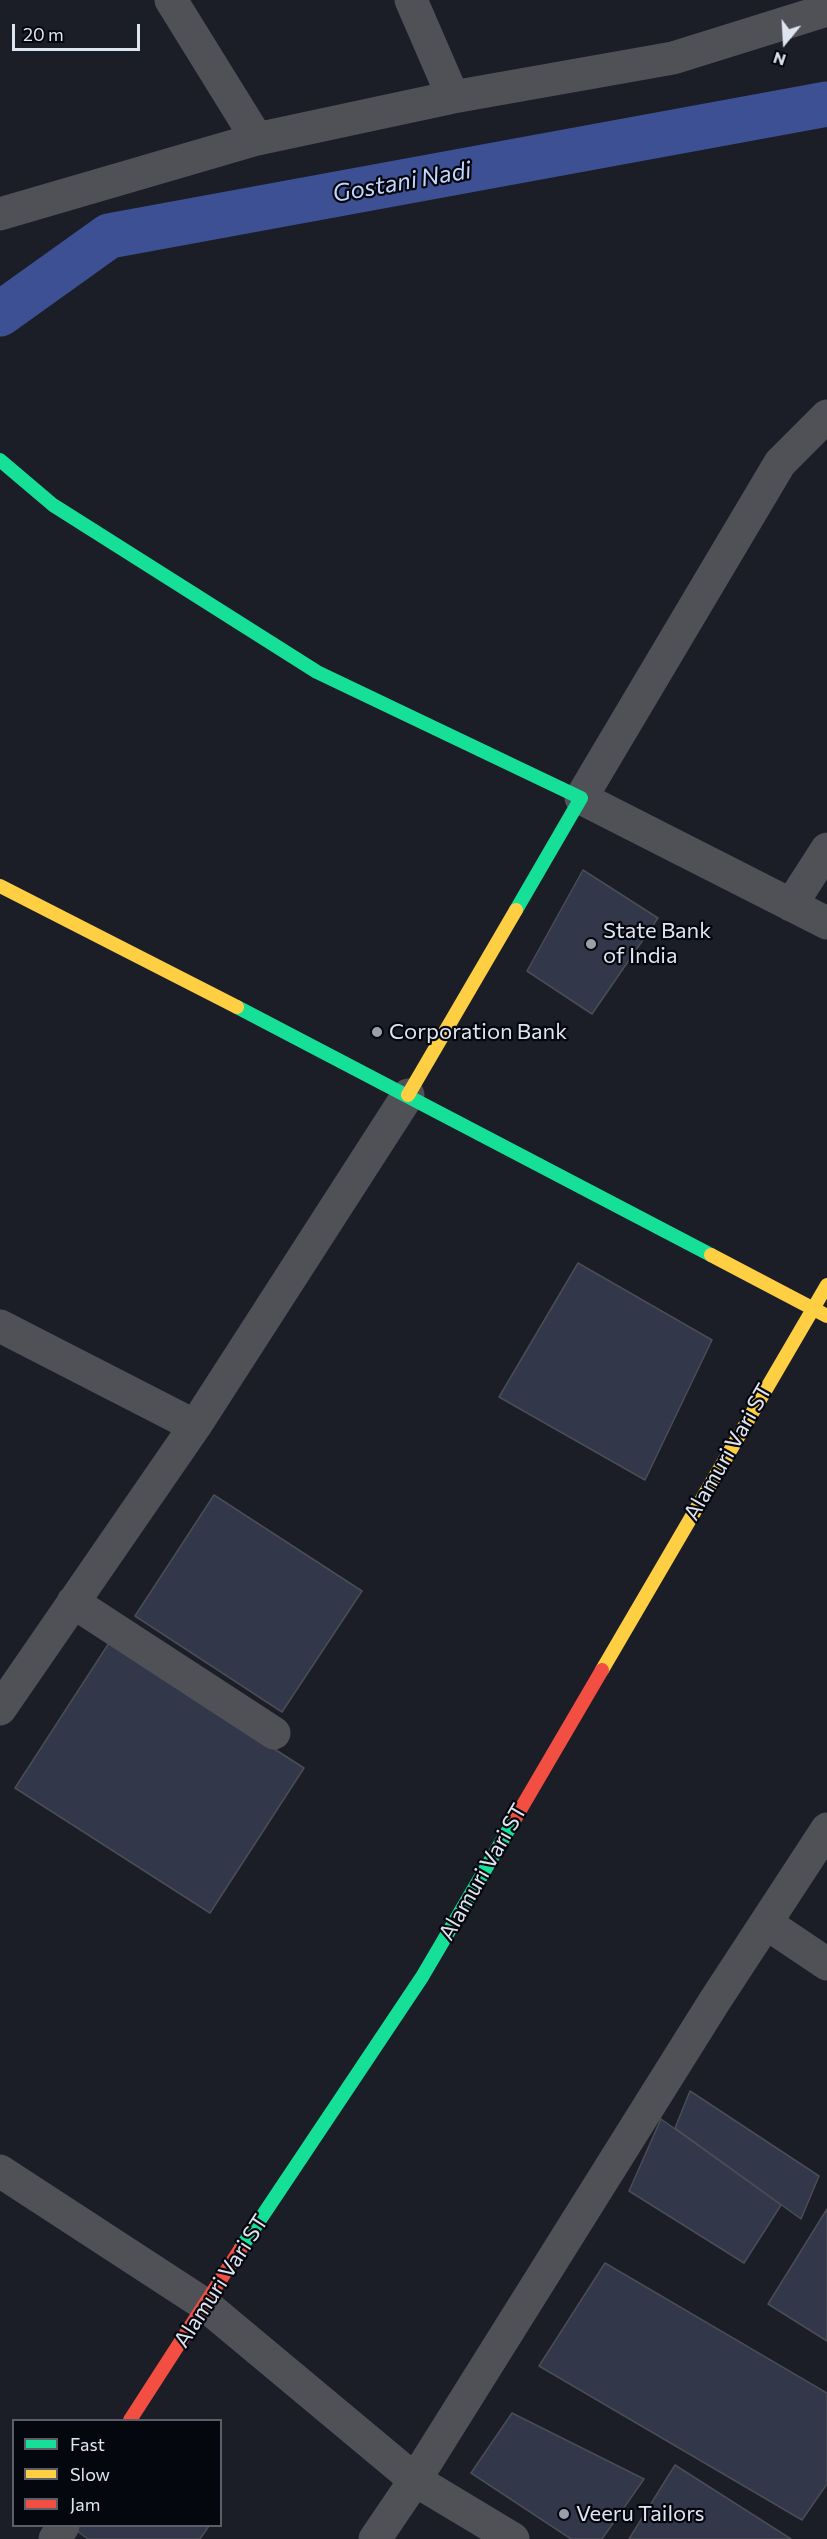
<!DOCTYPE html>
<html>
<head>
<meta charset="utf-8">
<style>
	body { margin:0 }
	#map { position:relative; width:827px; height:2539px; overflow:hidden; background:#1b1e27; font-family:Commissioner,sans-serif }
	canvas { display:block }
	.legend { position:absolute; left:12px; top:2419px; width:210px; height:108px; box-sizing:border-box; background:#05070e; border:2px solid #5c5f69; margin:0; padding:8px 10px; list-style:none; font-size:18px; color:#dfe4f1 }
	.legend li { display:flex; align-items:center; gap:12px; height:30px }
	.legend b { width:30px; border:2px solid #5c5f69 }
	.north { position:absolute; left:755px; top:12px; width:60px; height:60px; -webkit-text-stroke:4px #05070e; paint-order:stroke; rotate:198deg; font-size:16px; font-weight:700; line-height:24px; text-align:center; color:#dfe4f1 }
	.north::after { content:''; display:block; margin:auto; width:21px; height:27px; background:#dfe4f1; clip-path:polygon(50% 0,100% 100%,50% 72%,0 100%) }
	.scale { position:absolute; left:12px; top:24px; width:128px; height:27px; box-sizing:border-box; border:3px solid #dfe4f1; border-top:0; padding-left:8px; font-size:18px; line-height:21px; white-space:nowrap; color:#dfe4f1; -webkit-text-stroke:4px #05070e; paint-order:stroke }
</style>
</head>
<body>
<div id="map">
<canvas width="827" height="2539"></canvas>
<ul class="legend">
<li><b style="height:8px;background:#16e098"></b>Fast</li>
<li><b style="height:8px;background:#ffcf43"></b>Slow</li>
<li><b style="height:8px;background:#f24e42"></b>Jam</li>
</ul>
<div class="north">N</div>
<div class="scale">20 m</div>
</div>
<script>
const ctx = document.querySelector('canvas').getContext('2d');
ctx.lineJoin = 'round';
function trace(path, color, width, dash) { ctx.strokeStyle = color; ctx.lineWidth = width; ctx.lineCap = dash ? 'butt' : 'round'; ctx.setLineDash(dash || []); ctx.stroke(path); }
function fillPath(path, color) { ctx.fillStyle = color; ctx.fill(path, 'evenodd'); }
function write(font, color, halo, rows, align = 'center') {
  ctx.font = font + ' Commissioner,sans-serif'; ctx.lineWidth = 4.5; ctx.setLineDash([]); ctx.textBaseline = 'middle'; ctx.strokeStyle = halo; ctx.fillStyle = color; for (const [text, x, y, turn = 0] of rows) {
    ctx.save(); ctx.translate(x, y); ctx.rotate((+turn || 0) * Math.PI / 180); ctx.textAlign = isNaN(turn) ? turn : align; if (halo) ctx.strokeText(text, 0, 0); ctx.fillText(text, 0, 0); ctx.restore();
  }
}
trace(new Path2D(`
	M0,314L109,236L827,104`), '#3c5093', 45);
const building = new Path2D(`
	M583,870L658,918L592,1014L527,971Z
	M578,1263L712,1340L645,1480L499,1397Z
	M214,1495L362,1591L282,1712L135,1616Z
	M109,1643L304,1768L210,1913L15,1788Z
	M690,2091L819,2176L801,2219L675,2128Z
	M661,2119L781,2205L744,2263L629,2191Z
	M827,2209V2341L768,2304Z
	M605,2263L827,2393V2484L802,2520L539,2366Z
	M512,2413L644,2479L602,2539H571L471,2473Z
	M675,2465L791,2539H629Z
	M79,2526H209L200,2539H88L76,2530Z`);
fillPath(building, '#323749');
trace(building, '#4a4d56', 1.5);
trace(new Path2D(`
	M171,0L257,139
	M411,0L453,97
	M0,214L257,139L453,97L673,58L827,10
	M827,416L780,463L581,798L827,923
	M791,905L827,849
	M0,1326L195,1426
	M73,1602L274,1733
	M0,1709L195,1426L408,1095
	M766,1923L827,1964
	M0,2171L204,2304L415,2480L513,2539
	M55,2539L63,2526
	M375,2539L415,2480L714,2002L827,1829`), '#505156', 33);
trace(new Path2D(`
	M0,460L53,505L317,672L581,798L516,910
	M237,1007L711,1255
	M241,2248L422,1977L516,1817`), '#16e098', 14);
trace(new Path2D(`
	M0,886L237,1007
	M408,1095L516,910
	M711,1255L827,1316
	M602,1670L827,1285`), '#ffcf43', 14);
trace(new Path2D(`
	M516,1817L602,1670
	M130,2420L241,2248`), '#f24e42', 14);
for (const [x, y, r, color] of [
	[591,944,6,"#9a9faa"],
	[377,1032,6,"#9a9faa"],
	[564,2514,6,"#9a9faa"]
]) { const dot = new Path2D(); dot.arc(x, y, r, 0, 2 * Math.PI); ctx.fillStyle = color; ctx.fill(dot); trace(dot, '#05070e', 2); }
write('22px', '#dfe4f1', '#05070e', [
	["State Bank",603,931],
	["of India",603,956],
	["Corporation Bank",389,1032],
	["Veeru Tailors",576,2514]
], 'left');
write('22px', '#dfe4f1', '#05070e', [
	["Alamuri Vari ST",728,1452,-60],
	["Alamuri Vari ST",483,1872,-60],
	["Alamuri Vari ST",221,2281,-57]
]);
write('italic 24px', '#c3d4fd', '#05070e', [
	["Gostani Nadi",402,182,-10]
]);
</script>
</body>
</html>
